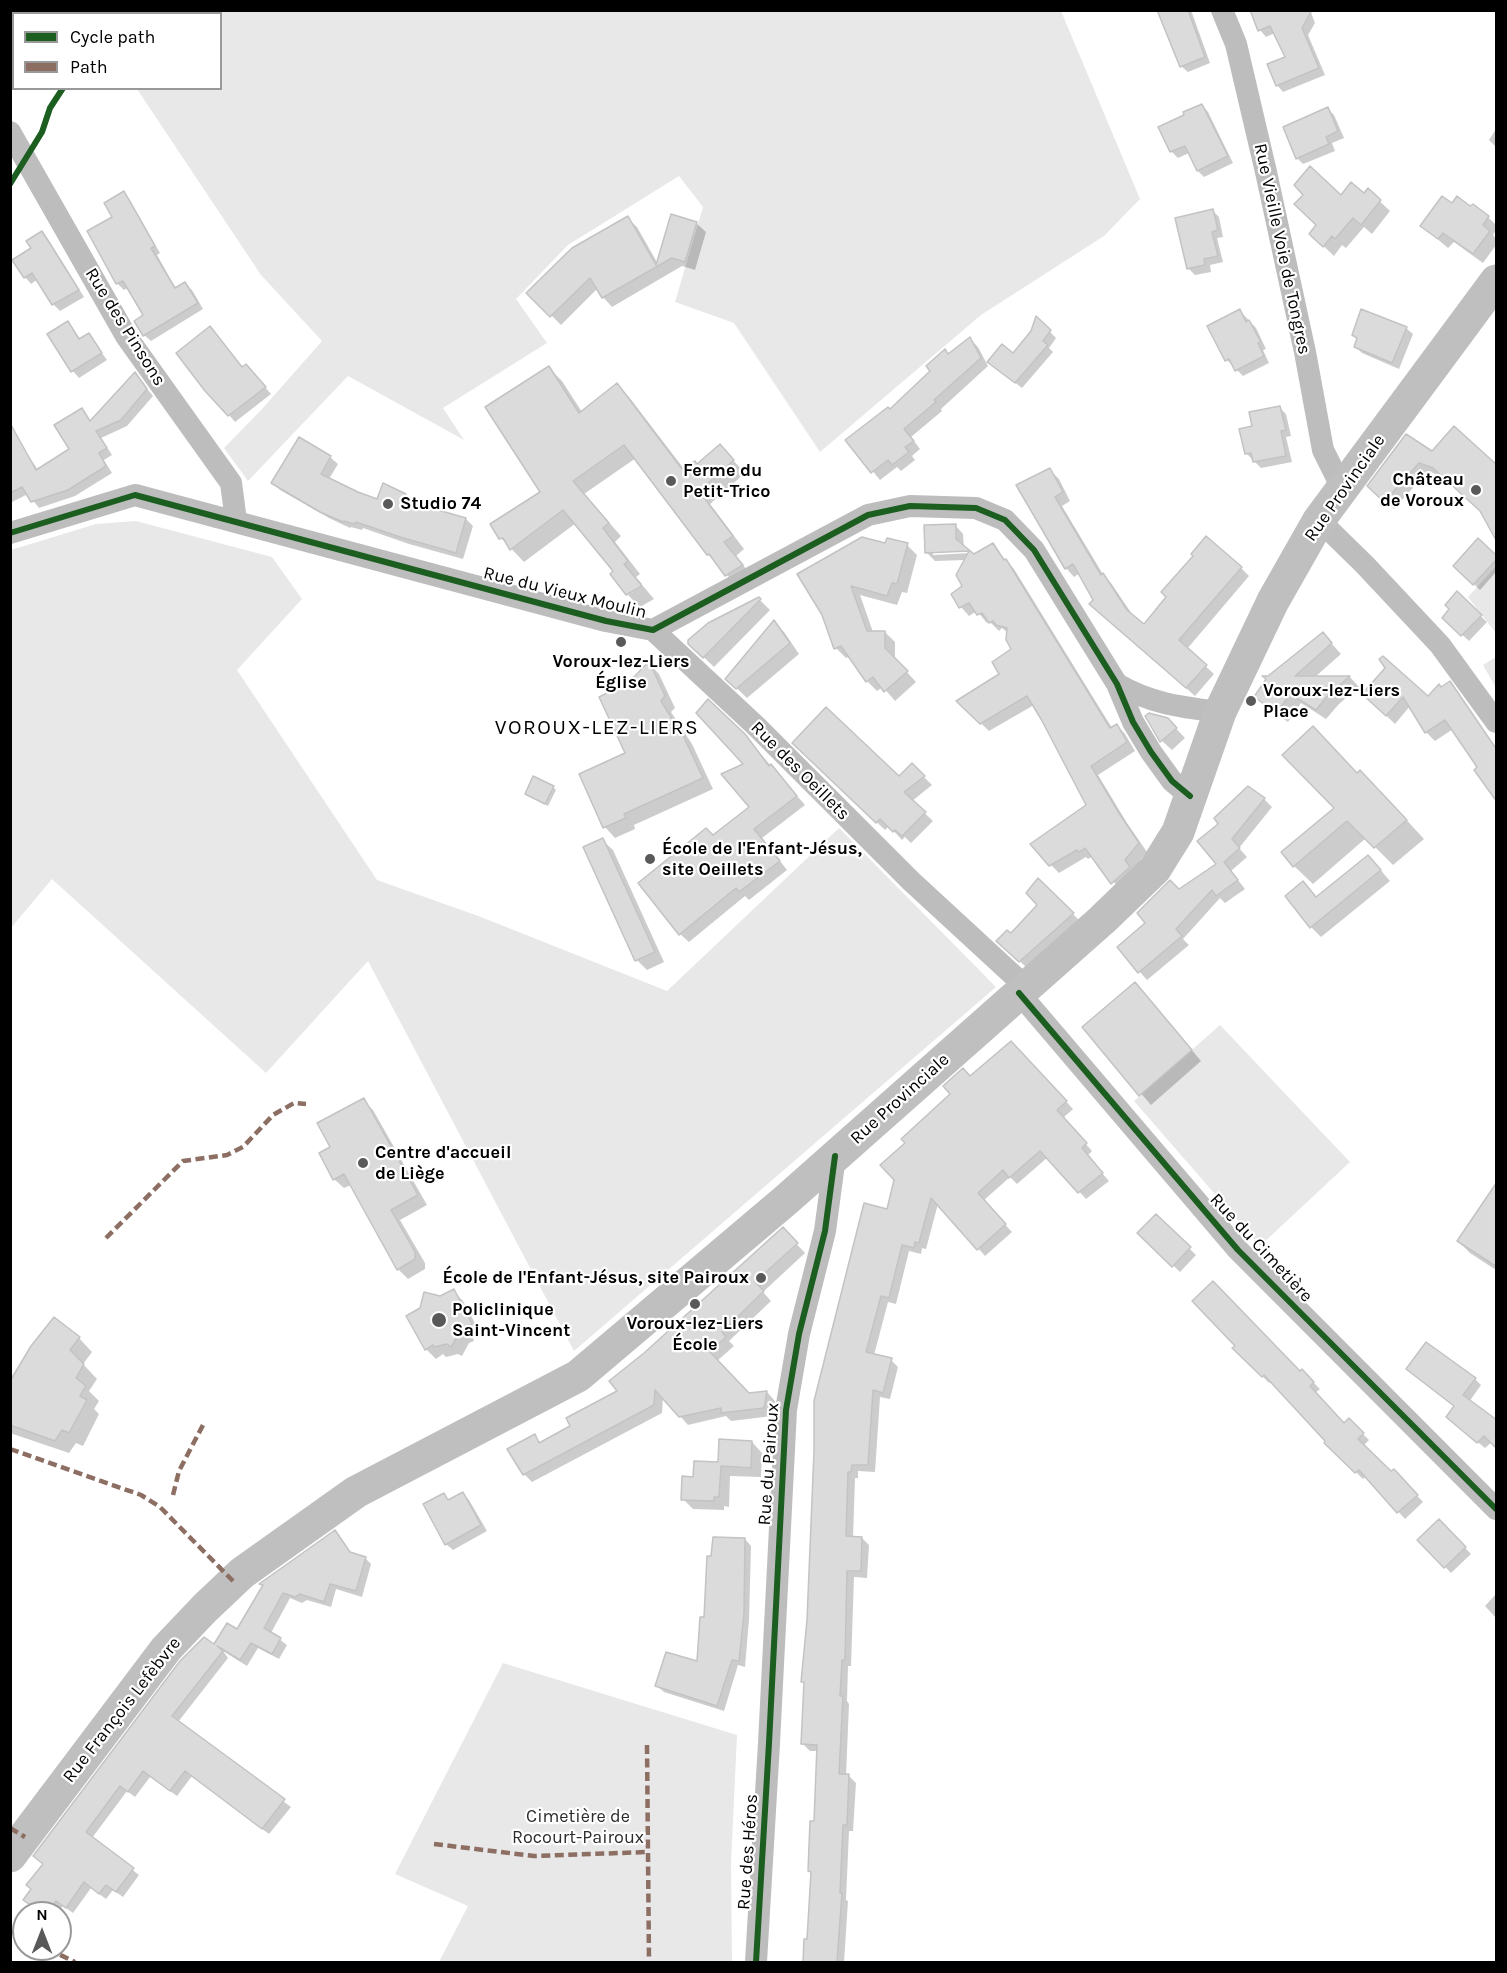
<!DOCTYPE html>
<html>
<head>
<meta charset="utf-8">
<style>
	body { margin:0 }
	#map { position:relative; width:1507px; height:1973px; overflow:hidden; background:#fff; font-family:Karla,sans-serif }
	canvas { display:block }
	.frame { position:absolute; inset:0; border:12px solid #000; pointer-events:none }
	.legend { position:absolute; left:12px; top:12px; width:210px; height:78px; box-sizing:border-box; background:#fff; border:2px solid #999; margin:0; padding:8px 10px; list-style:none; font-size:18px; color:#000 }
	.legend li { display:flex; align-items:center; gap:12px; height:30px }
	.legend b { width:30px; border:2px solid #999 }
	.north { position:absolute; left:12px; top:1901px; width:60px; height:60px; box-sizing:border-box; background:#fff; border:2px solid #999; border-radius:50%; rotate:0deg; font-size:16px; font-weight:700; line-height:24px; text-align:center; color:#000 }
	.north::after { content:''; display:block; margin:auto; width:21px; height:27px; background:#595959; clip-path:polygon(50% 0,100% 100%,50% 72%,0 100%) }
</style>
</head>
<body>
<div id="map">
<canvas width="1507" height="1973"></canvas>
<div class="frame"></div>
<ul class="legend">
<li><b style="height:8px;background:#1b5e20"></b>Cycle path</li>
<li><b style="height:8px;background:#8d6e63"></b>Path</li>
</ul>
<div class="north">N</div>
</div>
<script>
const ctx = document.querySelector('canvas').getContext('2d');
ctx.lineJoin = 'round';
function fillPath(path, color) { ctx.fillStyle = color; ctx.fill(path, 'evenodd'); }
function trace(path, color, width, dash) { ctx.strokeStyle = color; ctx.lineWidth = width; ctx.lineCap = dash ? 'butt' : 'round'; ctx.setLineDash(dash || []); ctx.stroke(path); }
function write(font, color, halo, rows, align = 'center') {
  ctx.font = font + ' Karla,sans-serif'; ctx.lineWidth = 4.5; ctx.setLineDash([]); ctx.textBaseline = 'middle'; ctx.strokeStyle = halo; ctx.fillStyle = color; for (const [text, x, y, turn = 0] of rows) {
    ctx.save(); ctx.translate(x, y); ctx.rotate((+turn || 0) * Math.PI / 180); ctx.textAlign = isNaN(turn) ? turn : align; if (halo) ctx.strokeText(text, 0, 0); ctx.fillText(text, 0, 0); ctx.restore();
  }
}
fillPath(new Path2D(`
	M153,11H1061L1140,199L1104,236L981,315L820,452L734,323L675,302L703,207L679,176L568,245L516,299L547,343L443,408L464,440L348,376L248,481L224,448L263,408L322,341L261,275L137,89L220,88V14L151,13Z
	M136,521L272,557L302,599L237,670L377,880L481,917L667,991L839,828L996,987L574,1351L368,961L266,1073L52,879L11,928V550L96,524Z
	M1496,566V633L1468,597Z
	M1496,657V688L1483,665Z
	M1220,1025L1350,1162L1260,1246L1134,1101Z
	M503,1663L737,1735L731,1863L732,1962H439L468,1906L395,1874Z`), '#e8e8e8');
fillPath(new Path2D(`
	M1159,10H1191L1210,63L1188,72L1181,66Z
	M1252,10H1310L1315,23L1308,35L1325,75L1283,92L1277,85L1287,57L1275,33L1266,37L1260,30Z
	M10,12L14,19V83L10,79Z
	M1202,105L1208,112L1233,163L1204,177L1198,171L1189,153L1178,158L1171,151Z
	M1328,109L1334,115L1344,138L1332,143L1335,151L1303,164L1297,158Z
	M1496,129V147L1489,140Z
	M1368,190L1390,211L1372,234L1364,227L1346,248L1342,245L1334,256L1311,234L1341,197L1364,195Z
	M124,193L130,200L160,253L157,255L176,289L185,284L192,290L203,309L151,341L144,335L145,315L129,287L124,290L117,283L115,217Z
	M1452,205L1470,208L1488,217L1496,225V230L1493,235L1496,239V245L1483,263L1454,242L1448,248L1422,226Z
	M1212,210L1219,217L1223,237L1217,238L1223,262L1210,265L1211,272L1195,275L1189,269Z
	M627,218L637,227L658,264L696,223L706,232L695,270L682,266L612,307L603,297L598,288L561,325L529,293Z
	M42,232L48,239L84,297L60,311L54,305L38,279L31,284L25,277L33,249Z
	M1240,311L1256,328L1266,349L1263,350L1269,363L1243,376L1227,360Z
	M1037,319L1056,338L1049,348L1053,352L1022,388L996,368L1013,355L1032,332Z
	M68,323L81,340L89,335L107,360L79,378L73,371L49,334Z
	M1406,328L1413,334L1399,369L1362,353L1355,346Z
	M970,339L978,347L988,366L941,409L942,411L911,437L920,449L912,456L915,460L901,471L897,467L880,480L847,440L890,411L949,355Z
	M243,368L252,372L271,394L235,422L229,415Z
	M549,368L562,381L582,412L617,385L629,397L684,469L732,459L745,473L710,504L744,549L736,556L754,579L739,588L727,575L708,554L636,458L584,494L621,536L615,542L640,574L636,577L642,584L627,593L616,572L576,523L524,562L501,538L543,492Z
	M135,374L153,396L127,426L101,438L112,455L104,460L112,473L75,496L39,508L28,494L10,503V461L26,452L38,470L71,449L81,410L91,422Z
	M1280,408L1286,414L1291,436L1286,437L1292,462L1261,468L1246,453L1254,427Z
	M1454,428L1482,512L1443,477L1428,471L1394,509L1378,495L1432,453Z
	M300,439L330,457L338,464L329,479L357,493L378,501L405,495L412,502L411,504L466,519L473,526L463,559L409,544L363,528L362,530L351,527L350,528L329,518L280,490L273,483Z
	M1050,470L1059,479L1070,501L1062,506L1104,576L1111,583L1134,617L1144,626L1241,568L1249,576L1187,649L1214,674L1195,696L1099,612L1080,573L1074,577L1066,568Z
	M955,525L963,534L964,548L933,552V555L970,553L974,556L992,545L1014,569L1112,728L1117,725L1125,734L1135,751L1098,775L1127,823L1147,852L1133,869L1121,891L1093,856L1088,859L1086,857L1059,873L1051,865L1088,805L1034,705L989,731L959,702L1001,674L1013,649L1008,633L1002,628L999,631L989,621L987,623L977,611L969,616L961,607L953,594L964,587L966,560L935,561L927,553Z
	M886,545H907L917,555L907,593L902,592L897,605L860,595L873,632H885L895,642V659L916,682L895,701L883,687L877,691L867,681L850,656L846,658L836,648L824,614Z
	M1496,558V572L1480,590L1455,566Z
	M643,586L654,599L640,607L628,595Z
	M1457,594L1487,622L1469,641L1444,618L1451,609Z
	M758,598L770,610L714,667L690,644Z
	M774,623L784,632L799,654L747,698L727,679Z
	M1323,634L1341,654L1315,677H1350L1359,687L1339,704L1326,719L1301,703L1288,722L1266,707L1256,697L1269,677Z
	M649,663L659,674L675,708L671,712L692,744L713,789L634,825L635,829L615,838L605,827L627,753L635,678Z
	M1449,683L1458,692L1496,749V800L1479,767L1453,729L1435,741L1426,732L1410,706L1395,724L1364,694L1428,698Z
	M1167,719L1185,738L1172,750L1162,741Z
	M744,735L805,805L762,838L787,870L749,900L745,896L689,942L680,934L713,837L751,807L745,764Z
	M794,743L899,779L912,765L932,785L912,801L933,821L911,843L905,837L902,840L889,826L885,830Z
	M1357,774L1379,790L1424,839L1393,865L1366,838L1313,884L1294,866L1336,808Z
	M553,787L556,790L548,806L526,794Z
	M1264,799L1272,807L1239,848L1247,857L1231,871L1245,889L1225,903L1220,898L1183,939L1189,945L1147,980L1139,971L1147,923L1179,890L1218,864L1200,841Z
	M602,840L613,850L664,962L647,970L637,960Z
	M1378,867L1390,881L1321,937L1311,927L1303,883L1317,898Z
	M1038,880L1079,920L1026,967L998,941L1011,936L1039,905Z
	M1145,994L1201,1061L1151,1105L1084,1027Z
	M1018,1050L1073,1109L1063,1118L1092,1151L1087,1156L1109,1181L1086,1199L1048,1157L1017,1184L1010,1177L983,1201L1012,1232L985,1256L938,1204L926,1249L922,1248L921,1254L909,1251L896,1304L888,1302L874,1355L891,1360L898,1367L890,1399L880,1397L875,1472L858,1471V1478H855L853,1538H862L869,1545L867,1578L854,1577L851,1666H848L847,1701L849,1704L846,1776H849L856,1783L853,1831H849L846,1900L848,1901L844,1962H804L806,1941H808L812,1874L810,1871L816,1823L819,1751H810L803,1744L806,1684L802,1681L888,1211L907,1143L970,1078Z
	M363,1100L373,1110L427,1205L400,1220L425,1263V1269L408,1279L398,1269L351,1185L344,1188L334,1179L332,1147Z
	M1496,1184V1270L1470,1253L1458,1241Z
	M1156,1216L1196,1255L1180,1272L1139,1233Z
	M791,1238L805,1253L763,1292L771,1301L729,1341L734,1346L717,1361L749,1395L767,1392L775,1401L772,1416L731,1421L726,1416L688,1425L663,1397L662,1413L532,1482L524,1474L534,1436L541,1443L572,1427L619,1392Z
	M453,1291L463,1301L481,1334L473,1338L474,1341L469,1343L462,1356L458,1354L446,1357L443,1354L436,1359L426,1349L441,1298Z
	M79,1338L92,1352L83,1364L97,1379L89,1391L99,1401L94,1409L99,1414L83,1446L76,1443L69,1453L10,1433V1384Z
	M1235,1348L1300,1373L1302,1371L1320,1389L1315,1393L1344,1424L1349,1420L1369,1440L1363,1446L1391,1473L1400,1477L1423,1502L1405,1519L1366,1476L1363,1479L1326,1443L1327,1441L1271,1381L1269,1383Z
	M1414,1375L1475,1379L1481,1385L1469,1402L1492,1442L1485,1448L1454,1423L1455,1407Z
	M752,1442L762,1453L761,1477L730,1476L729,1507L724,1506V1510L693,1509L683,1499L695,1478Z
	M463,1494L469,1500L487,1531L453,1550L446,1544L443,1495L450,1501Z
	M1439,1521L1471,1554L1451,1573L1419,1540Z
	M335,1532L352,1554L365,1558L371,1564L362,1597L336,1589L331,1607L307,1600L302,1603L290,1598L271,1633L287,1645L279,1659L258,1648L247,1666L223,1651L228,1658L178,1722L291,1807L269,1834L192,1776L177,1796L150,1777L135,1797L127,1791L92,1838L139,1875L123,1897L113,1890L106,1899L91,1888L73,1913L63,1906L58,1913H41L31,1906L25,1900L214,1646L237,1631L264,1587L261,1584Z
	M745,1539L751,1546L749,1620L745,1667L738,1665L724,1711L664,1692L657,1686L699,1663L705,1618Z
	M1496,1594V1618L1485,1606Z`), '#0003');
const building = new Path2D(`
	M1157,10H1188L1205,57L1180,67Z
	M1250,10H1312L1302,28L1319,68L1276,86L1267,64L1285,57L1270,26L1258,31Z
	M1202,104L1228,156L1197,171L1185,146L1170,152L1158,127L1184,115L1183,112Z
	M1328,107L1338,131L1326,137L1329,144L1296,159L1283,127Z
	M1310,166L1341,195L1351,182L1364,193L1368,188L1381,200L1361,225L1353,218L1335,239L1332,236L1323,247L1309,234L1316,225L1294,204L1303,195L1294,185Z
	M124,191L155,246L151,248L175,288L185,282L198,303L143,336L134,321L143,315L123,281L116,284L87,231L112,217L104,203Z
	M1442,196L1452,203L1457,196L1470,206L1473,204L1489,216L1483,225L1490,231L1473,254L1443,233L1438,239L1420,226Z
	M1213,209L1218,230L1212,232L1218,256L1204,259L1205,265L1187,269L1175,218Z
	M671,214L697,222L685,262L672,258L602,298L590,278L550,317L526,293L572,248L628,216L656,265Z
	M42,231L79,290L52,305L32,273L24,278L12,260L31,248L26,241Z
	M1240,309L1246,322L1249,320L1261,342L1258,343L1264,356L1235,371L1229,359L1225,361L1207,326Z
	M1361,309L1407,327L1392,363L1354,347L1357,338L1352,335Z
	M1036,316L1051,330L1043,341L1048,345L1015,383L987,362L1002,344L1013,353L1031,331Z
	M68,321L79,339L89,333L102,353L71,372L47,334Z
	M210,326L242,367L246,364L266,387L228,416L205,391L176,353Z
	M970,337L981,358L934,400L936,402L904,429L914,441L905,447L909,452L892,465L888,460L871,473L845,440L888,407L890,409L930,371L926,366L945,349L948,354Z
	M549,366L579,413L617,383L682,469L695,461L697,464L720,444L734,460L699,491L733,536L724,542L743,565L725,576L709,554L707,555L624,445L573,481L609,523L603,528L628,561L624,564L642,586L626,595L610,574L613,571L563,510L510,550L503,538L499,539L490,524L540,492L485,407Z
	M135,372L147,389L121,420L96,431L107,448L99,453L106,466L68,490L31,502L22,487L10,493V423L36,470L69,449L54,425L82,408L90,421Z
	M1280,406L1286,430L1281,431L1286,456L1253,462L1251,453L1245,454L1239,429L1252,426L1249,412Z
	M1454,426L1497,465V542L1480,511L1433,468L1419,463L1384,502L1367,486L1406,434L1432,451Z
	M299,437L331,456L321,474L358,492L377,499L383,483L406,494L403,500L466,518L456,553L400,537L356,522L354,524L344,521L343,522L320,512L271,483Z
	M1050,468L1063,492L1055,497L1101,575L1103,573L1127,610L1144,624L1166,597L1161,592L1193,556L1191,554L1206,536L1242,567L1179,640L1207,665L1186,688L1089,604L1093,600L1073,564L1065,569L1016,485Z
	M956,524V539L974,554L993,543L1004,560L1006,559L1110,728L1117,724L1127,742L1091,766L1119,813L1139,843L1125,860L1130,867L1111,884L1085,848L1079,852L1077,850L1049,866L1030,844L1086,805L1041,719L1027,696L980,724L956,701L999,674L992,662L1011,649L1006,640L1007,628L996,625L993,621L989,623L982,613L977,615L969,603L959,608L951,594L962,586L956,575L969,551L925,553L924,525Z
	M862,537L885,543L887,538L908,543L897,584L892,583L887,596L851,586L867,631H885V648L908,671L884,692L873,677L866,682L841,646L834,649L822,615L797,574Z
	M1478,538L1497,556V559L1473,585L1453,566Z
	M1457,591L1482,615L1461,636L1442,618L1449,609L1445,605Z
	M759,597L761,599L703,658L688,644V640L708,623Z
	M774,620L790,643L736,689L725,679Z
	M1323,632L1332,643L1295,676H1350L1329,694L1316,710L1290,694L1277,713L1254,697L1266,679L1262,676H1268Z
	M1383,656L1428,696L1439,684L1441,687L1450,681L1497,750V802L1474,770L1477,767L1445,720L1425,733L1403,697L1386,716L1362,694L1385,668L1379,659Z
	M649,661L665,696L661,701L680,732L681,731L703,778L624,814L626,818L603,828L579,774L625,753L599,697L609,692L608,689L634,677Z
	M708,699L745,734L769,766L771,764L797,796L754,829L780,861L739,892L736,888L679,935L638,883L706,828L713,835L749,807L721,774L743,764L696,713Z
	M826,707L899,776L912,763L925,776L904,792L926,812L902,836L895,830L893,832L880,819L876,823L792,743Z
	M1149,713L1168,718L1177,728L1160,742L1145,716Z
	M1313,726L1357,773L1360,770L1407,820L1374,848L1347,821L1293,867L1281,852L1334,808L1282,755Z
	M533,776L554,786L545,804L525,794Z
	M1248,786L1265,798L1232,839L1240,848L1224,862L1238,880L1216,896L1212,890L1176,929L1182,936L1138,973L1117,947L1145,923L1137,913L1170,880L1179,889L1216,864L1197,841L1218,824L1214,818Z
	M603,838L655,952L635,961L583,847Z
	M1368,855L1381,870L1310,928L1285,896L1303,881L1316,897Z
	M1038,878L1074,913L1019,962L996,941L1007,930L1011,933L1037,905L1026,893Z
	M1135,982L1192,1050L1139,1096L1082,1027Z
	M1011,1041L1067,1101L1057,1110L1087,1143L1082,1148L1103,1173L1078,1193L1040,1151L1009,1178L1003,1170L978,1193L1006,1224L977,1250L931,1198L919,1243L915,1242L914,1248L902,1245L889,1298L881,1296L866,1352L892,1358L883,1393L873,1390L868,1465H852L851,1472H848L846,1536L862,1537L861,1571H847L845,1660H842L840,1696H843L839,1774H849L847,1825H843L840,1893H842L837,1962H803L804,1939H807L811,1872L808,1871L810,1821H814L817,1745L801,1744L804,1682H801L807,1620L814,1451V1401L864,1203L887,1209L894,1180L880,1165L905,1143L901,1139L950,1094L943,1086L963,1068L970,1076Z
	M364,1098L418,1195L391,1210L415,1252V1259L397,1270L344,1174L333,1180L319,1153L330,1147L317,1123Z
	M1497,1182V1267L1457,1241Z
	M1156,1214L1191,1247L1172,1267L1137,1233Z
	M783,1227L798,1243L755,1282L764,1291L722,1332L726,1337L710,1352L749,1393L767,1391L764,1408L721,1413V1408L679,1417L655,1390L654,1405L523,1475L507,1449L535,1434L539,1443L570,1426L566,1418L617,1391L609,1381L644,1353Z
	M1213,1281L1300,1371L1302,1369L1314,1382L1310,1386L1344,1423L1349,1418L1364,1433L1358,1439L1391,1471L1394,1469L1418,1495L1397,1513L1359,1470L1355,1473L1324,1443L1325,1441L1264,1375L1262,1377L1232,1348L1235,1346L1192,1301Z
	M454,1289L472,1324L464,1328L465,1331L459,1334L451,1347L447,1344L434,1347L433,1345L425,1350L406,1316L420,1308L424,1292L440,1296Z
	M54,1317L80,1337L70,1350L84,1364L76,1378L86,1386L80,1396L87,1400L69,1433L62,1430L55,1441L10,1425V1381L31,1346Z
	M1426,1342L1476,1378L1463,1395L1497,1420V1449L1484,1436L1477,1443L1446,1417L1454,1406L1406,1369Z
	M719,1439L752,1441L751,1468L721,1466L719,1497H714V1501L681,1500L682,1476L693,1477L694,1461L718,1462Z
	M463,1492L481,1525L445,1545L423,1504L444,1493L448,1500Z
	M1439,1519L1466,1547L1444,1568L1417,1540Z
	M335,1530L350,1552L366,1557L356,1591L330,1584L324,1602L300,1594L295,1597L283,1593L264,1628L281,1638L272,1654L251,1643L240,1660L217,1646L223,1651L172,1716L285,1799L262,1829L185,1771L170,1791L143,1771L128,1792L120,1786L86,1832L134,1868L116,1892L106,1885L99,1894L84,1882L66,1908L56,1901L48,1913H42L23,1900L31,1889L26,1885L43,1864L33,1856L180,1661L204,1637L214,1644L227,1623L237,1629L263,1585L259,1584Z
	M713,1537L745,1538L744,1613L739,1661L732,1660L717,1706L655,1686L666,1652L697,1661L700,1617H704L707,1556H711Z`);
fillPath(building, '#dbdbdb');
trace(building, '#c3c3c3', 1.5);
trace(new Path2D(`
	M1222,10L1236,44L1266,172L1305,352L1323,450L1342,488
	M10,132L126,336L231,483L236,521
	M1319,520L1365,565L1440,645L1496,722
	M10,533L135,495L606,621L653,630L868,515L910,506L976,508L1005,520L1034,550L1117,684L1133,722L1151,752L1172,781L1190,796
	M653,630L756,726L911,881L1026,987
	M1117,684C1152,704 1181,707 1220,712
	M1019,993L1238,1250L1496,1509
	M756,1962L769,1743L786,1410L799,1334L825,1231L835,1156`), '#bdbdbd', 22);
trace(new Path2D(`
	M10,1856L166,1649L205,1608L242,1573L356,1492L578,1376L786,1200L1102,920L1155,869L1178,832L1220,712L1273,601L1319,520L1496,281`), '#bfbfbf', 33);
trace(new Path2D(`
	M106,1238L183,1161L227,1155L243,1147L273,1115L294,1103L306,1104
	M10,1449L141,1495L160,1507L233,1581
	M173,1495L179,1471L203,1425
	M647,1745L649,1962
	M10,1828L25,1837
	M434,1844L534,1856L648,1852
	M10,1931L24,1937
	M48,1949L75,1962`), '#8d6e63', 4.5, [9, 4.5]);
trace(new Path2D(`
	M10,184L42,132L50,108L63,88
	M10,533L135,495L606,621L653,630L868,515L910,506L976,508L1005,520L1034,550L1117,684L1133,722L1151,752L1172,781L1190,796
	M1019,993L1238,1250L1496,1509
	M756,1962L769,1743L786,1410L799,1334L825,1231L835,1156`), '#1b5e20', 6);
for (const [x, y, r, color] of [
	[671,481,6,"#595959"],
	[1476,490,6,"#595959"],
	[388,504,6,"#595959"],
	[621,642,6,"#595959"],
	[1251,701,6,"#595959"],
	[650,859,6,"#595959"],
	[363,1163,6,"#595959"],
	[761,1278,6,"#595959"],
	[695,1304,6,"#595959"],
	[439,1320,8,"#595959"]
]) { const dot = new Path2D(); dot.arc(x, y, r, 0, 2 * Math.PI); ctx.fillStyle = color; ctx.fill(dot); trace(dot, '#fff', 2); }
write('18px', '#000', '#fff', [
	["Rue Vieille Voie de Tongres",1282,249,78],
	["Rue des Pinsons",125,327,58],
	["Rue Provinciale",1345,488,-55],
	["Rue du Vieux Moulin",565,593,14],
	["Rue des Oeillets",800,771,45],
	["Rue Provinciale",900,1099,-42],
	["Rue du Cimetière",1261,1248,47],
	["Rue du Pairoux",769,1464,-86],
	["Rue François Lefèbvre",122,1710,-52],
	["Rue des Héros",748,1852,-86]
]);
write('bold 18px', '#000', '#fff', [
	["Ferme du",683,471],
	["Petit-Trico",683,492],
	["Château",1464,480,"right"],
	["de Voroux",1464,501,"right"],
	["Studio 74",400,504],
	["Voroux-lez-Liers",621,662,"center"],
	["Église",621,683,"center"],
	["Voroux-lez-Liers",1263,691],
	["Place",1263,712],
	["École de l'Enfant-Jésus,",662,849],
	["site Oeillets",662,870],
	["Centre d'accueil",375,1153],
	["de Liège",375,1174],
	["École de l'Enfant-Jésus, site Pairoux",749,1278,"right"],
	["Policlinique",452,1310],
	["Saint-Vincent",452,1331],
	["Voroux-lez-Liers",695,1324,"center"],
	["École",695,1345,"center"]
], 'left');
write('18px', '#2c2c2c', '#fff', [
	["Cimetière de",578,1817],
	["Rocourt-Pairoux",578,1838]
]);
ctx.letterSpacing = '1.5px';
write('21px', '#000', '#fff', [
	["VOROUX-LEZ-LIERS",597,728]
]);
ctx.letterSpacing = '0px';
</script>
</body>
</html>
